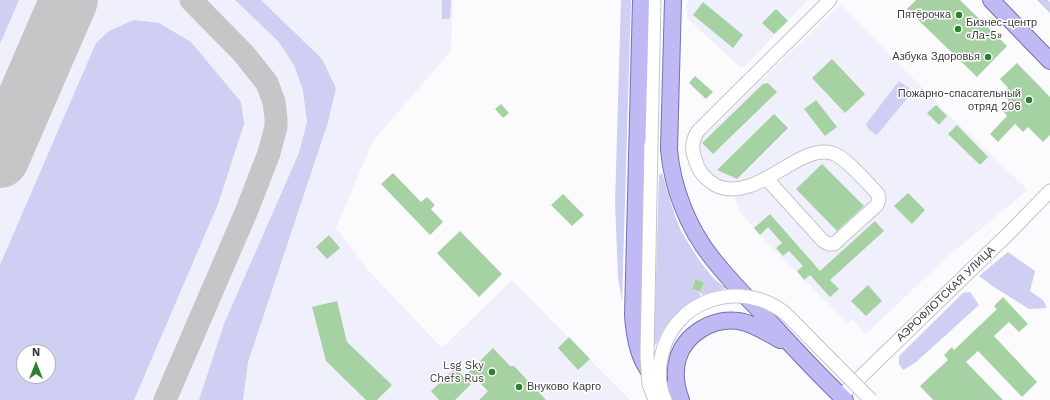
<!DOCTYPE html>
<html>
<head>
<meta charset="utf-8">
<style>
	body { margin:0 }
	#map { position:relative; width:1050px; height:400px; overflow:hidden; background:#fbfbfe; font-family:"Work Sans",sans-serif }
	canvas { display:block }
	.north { position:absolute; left:16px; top:344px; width:40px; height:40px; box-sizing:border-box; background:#fff; border:1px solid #b1b1b3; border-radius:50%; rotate:0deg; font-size:11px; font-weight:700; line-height:16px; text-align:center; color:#3c3c41 }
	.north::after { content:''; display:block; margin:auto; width:14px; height:18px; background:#2c812e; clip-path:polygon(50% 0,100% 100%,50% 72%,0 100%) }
</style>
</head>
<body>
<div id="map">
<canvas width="1050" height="400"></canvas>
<div class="north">N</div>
</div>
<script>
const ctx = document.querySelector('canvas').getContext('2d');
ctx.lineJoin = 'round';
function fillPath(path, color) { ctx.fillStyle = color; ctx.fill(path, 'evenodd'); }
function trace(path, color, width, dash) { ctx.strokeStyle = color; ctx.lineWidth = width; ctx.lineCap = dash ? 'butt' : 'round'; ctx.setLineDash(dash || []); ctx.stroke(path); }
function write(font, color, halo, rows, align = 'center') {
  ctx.font = font + ' "Work Sans",sans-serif'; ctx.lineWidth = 3; ctx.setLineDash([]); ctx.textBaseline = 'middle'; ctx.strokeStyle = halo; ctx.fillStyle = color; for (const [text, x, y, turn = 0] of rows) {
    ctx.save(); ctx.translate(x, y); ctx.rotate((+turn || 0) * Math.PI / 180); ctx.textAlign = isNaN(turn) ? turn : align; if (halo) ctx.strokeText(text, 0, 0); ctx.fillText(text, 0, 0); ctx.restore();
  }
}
fillPath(new Path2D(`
	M0,0H453L451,51L373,141L336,228L368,270L442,348L512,280L630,400H0ZM24,352H48V376H24Z
	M690,0H808L745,66L740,67L687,18L686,4Z
	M840,4L946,112L1028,190L946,258L866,334L853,320L848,323L760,235L739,211L730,183L716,177L706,170L698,151L700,140Z`), '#f0f0fc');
fillPath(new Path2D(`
	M0,0H19L0,44Z
	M235,0H261L322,59L336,88L328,122L248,362L243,400H199L224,324L299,153L307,122L303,91L294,65L278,41Z
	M442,0H451L450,19H442Z
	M621,0H631L622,302L618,276L615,203Z
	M1037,0H1048L1050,2V13Z
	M134,20L159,23L191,42L241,102L244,124L218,204L134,400H0V265L96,43L109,31ZM24,352H48V376H24Z
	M899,81L909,88V96L877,135L869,130L866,124Z
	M662,173L675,216L681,231L699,260L713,278L726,288L702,295L700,292L704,282L695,279L692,289L699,292L701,296C681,308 665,322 656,345L654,343L659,175Z
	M1008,252L1035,271L1030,291L1043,300L1047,308L1029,309L991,285L979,276Z
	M970,292L979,305L915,363L903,370L899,364V356L963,293Z`), '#cfcef3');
trace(new Path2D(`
	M67,4L70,0
	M165,400L247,210L269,153L276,127V118L274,102L267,83L244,54L191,0`), '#c6c6c9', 23);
trace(new Path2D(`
	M0,159L69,0`), '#c6c6c9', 58);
fillPath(new Path2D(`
	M916,0H960L1007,46L977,77L907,9Z
	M703,2L743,35L733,48L693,15Z
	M776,9L788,21L774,34L762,23Z
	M832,59L865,94L845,113L812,78Z
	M1017,63L1050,97V135L1043,142L1028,127L1023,132L1015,124L998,142L990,134L1007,116L1003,111L1011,103L1002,94L1008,88L1000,79Z
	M695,76L713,92L706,99L689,83Z
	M768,83L777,92L713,154L702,143L763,84Z
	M816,100L837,127L825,136L804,109Z
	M501,104L509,113L503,118L495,109Z
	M936,105L947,116L939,125L927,113Z
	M774,114L788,128L737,179L717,170Z
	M957,125L988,157L980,165L948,134Z
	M822,164L864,206L837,231L796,189Z
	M393,173L421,202L427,197L435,205L431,209L443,222L430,235L381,184Z
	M908,193L925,210L912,224L894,206Z
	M563,194L584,215L572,226L551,205Z
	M770,214L820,271L875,221L884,231L830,280L839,289L830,297L810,275L804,280L797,271L803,266L789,251L783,256L776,248L782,243L768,227L760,235L754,228Z
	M460,231L502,274L479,297L437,253Z
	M329,235L340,248L327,259L316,247Z
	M695,279L704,282L700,292L692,289Z
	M868,285L882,301L866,316L851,301Z
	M1003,297L1028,324L1019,332L1009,322L994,336L1037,382L1022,397L978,351L966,362L1003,400H933L920,386L948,360L944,355L952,347L954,350L997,309L994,306Z
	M337,301L347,342L392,385L377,400H366L326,361L312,307Z
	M569,337L590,359L578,370L558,348Z
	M493,348L510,366H514L546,400H479L488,391L476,379L455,400H439L431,391L455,368L464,377Z`), '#a6d2a3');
const minor = new Path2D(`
	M651,144L654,0
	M766,178L823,241L829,244H834L877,205L879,199L878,194C867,183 847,158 832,153C798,143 756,205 715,185C705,179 698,171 695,159C691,149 692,140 698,131L830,0
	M841,396L1010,232L1050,191`);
const major = new Path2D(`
	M641,0L633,315C636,358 645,370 674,400
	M673,0L669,149C672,187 688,228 712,258C727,277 744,295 761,312C788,342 816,372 845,400
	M991,0L1050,61
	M681,400C676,387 674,372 678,358C686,333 713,318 738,321C753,323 767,333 780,340`);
trace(minor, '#c4c4d1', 15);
trace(major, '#7570b1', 18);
trace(minor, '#fff', 13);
trace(major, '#bfbaf4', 16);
const minorBridge = new Path2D(`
	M651,144L647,356L649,384L655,400
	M665,400C659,387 658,372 661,358C672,299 740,278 785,313L871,400`);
trace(minorBridge, '#c4c4d1', 15, []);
trace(minorBridge, '#fff', 13);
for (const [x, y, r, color] of [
	[959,15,4,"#2c812e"],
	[958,29,4,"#2c812e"],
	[988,57,4,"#2c812e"],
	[1029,100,4,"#2c812e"],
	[492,372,4,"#2c812e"],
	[519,387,4,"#2c812e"]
]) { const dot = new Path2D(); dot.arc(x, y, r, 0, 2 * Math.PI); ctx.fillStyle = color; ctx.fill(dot); trace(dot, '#fff', 1.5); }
write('11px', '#3c3c41', '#fff', [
	["Пятёрочка",951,15],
	["Бизнес-центр",966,23,"left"],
	["«Ла-5»",966,36,"left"],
	["Азбука Здоровья",980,57],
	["Пожарно-спасательный",1021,94],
	["отряд 206",1021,107],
	["Lsg Sky",484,366],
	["Chefs Rus",484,379],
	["Внуково Карго",527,387,"left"]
], 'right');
write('11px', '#3c3c41', '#fff', [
	["АЭРОФЛОТСКАЯ УЛИЦА",946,294,-44]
]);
</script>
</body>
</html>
